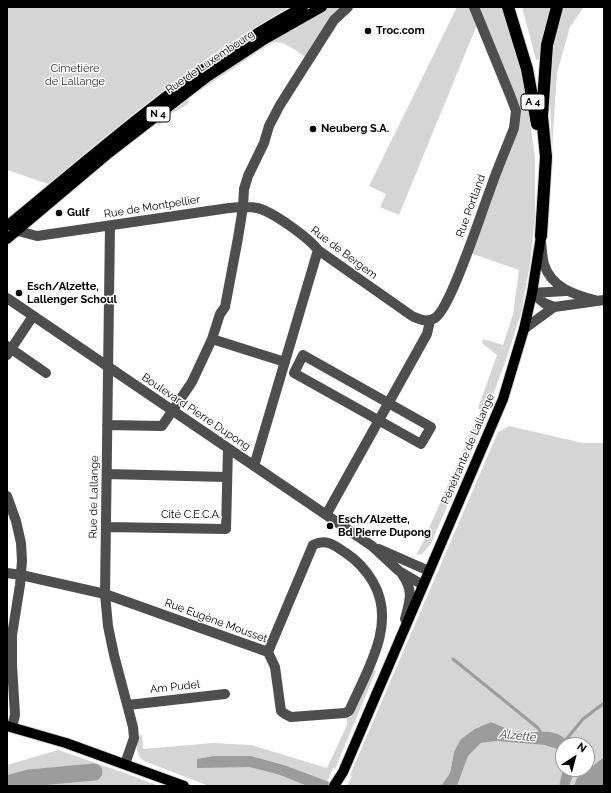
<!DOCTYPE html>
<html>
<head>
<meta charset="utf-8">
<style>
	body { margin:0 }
	#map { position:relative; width:611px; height:793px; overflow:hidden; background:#fff; font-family:Raleway,sans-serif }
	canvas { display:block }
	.frame { position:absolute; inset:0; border:8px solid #000; pointer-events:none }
	.north { position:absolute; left:555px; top:737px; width:40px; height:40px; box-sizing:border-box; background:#fff; border:1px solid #999; border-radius:50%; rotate:36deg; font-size:11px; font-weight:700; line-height:16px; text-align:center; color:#000 }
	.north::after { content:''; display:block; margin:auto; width:14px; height:18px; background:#000; clip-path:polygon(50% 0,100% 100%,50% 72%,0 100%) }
</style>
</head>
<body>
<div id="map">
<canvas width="611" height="793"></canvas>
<div class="frame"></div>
<div class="north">N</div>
</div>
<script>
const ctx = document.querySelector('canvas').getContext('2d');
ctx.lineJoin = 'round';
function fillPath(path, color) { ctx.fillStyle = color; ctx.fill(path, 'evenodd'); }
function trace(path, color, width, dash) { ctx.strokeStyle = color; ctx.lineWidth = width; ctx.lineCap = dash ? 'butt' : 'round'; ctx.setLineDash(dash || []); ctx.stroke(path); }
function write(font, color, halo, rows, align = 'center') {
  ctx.font = font + ' Raleway,sans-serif'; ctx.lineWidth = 3; ctx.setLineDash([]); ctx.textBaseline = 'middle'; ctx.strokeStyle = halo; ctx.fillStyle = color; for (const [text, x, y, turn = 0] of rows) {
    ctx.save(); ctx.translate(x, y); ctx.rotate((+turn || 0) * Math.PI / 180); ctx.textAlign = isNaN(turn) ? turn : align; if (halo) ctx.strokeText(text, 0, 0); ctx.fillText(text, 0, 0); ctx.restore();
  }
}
fillPath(new Path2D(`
	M7,7H289C256,27 222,47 191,70C142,106 95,145 48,184L7,170Z
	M322,7H348L308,59C297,52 284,39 271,43L189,98L188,104C179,110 165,115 160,125L149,121Z
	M457,7H474L479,20L399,215L380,207L386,194L369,186Z
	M475,7H503L520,62L529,114L535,157V219L530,264L521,313L508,354L487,412L431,544L422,554L416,555L422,544L481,410L478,408L497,355L482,343L483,339L503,345L513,314L519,270L467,252L515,120Z
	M522,7H552L541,59L536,60Z
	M563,7H584L570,27L557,73L552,149L549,83L551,47Z
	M509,426L583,443H604V757L578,778L574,786H569L576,769H587V745H572L566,740L534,731L524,732L506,728L491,722L454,752L450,773L441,786H347L352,776L350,775L498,432Z
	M372,669L376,671L335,769L333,768L327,782L284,765L251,756H213L197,759V767H249L280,775L307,786H209L144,761C135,755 137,746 138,737L142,734L143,749L213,743L251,745L327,768L347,725V717L352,716Z
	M497,741L544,745L557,749C566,763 563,771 559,786H457L468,756L481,743Z
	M58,750L122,772L159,786H7V765Z`), '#d5d5d5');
fillPath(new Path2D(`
	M491,722C501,726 513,732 525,732C547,733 554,727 572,745H563V761L557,749L544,745L497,741L481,743L468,756L457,786H441L450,773L454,752L461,739L475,729Z
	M213,756H251L284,765L340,786H307L280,775L249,767L197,768V759Z
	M604,757V786H574L577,778Z
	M563,769H576L569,786H559Z`), '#9c9c9c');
trace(new Path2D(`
	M453,659L538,728L542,734
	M564,742L583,719L604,703`), '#9c9c9c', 3);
trace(new Path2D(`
	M7,784L29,778L94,772`), '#9c9c9c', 17);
const major = new Path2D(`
	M7,226C102,148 194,65 303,7
	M7,239L109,153L207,77L262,41L322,7
	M7,726L66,743L184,786
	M334,786L343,772L503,399L524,329L532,293L541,236`);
const highway = new Path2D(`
	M508,7L527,69L537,124
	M541,236L546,157L542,116L547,45L557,7`);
trace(major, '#dbdbdb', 12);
trace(highway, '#dbdbdb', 14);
trace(new Path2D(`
	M110,226L105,594L108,626L114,655L133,727L134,738L125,764
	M18,231L37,236L229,208C238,207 248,206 257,208C272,211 309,238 318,250L412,316C419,319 427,323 435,318C451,308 481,213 490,190C497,169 506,149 514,128L516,111L510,95L474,7
	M541,242C542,249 542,257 544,264C551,287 574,295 595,300
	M532,293L566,291
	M532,293L544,303L554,307
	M7,298L372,546L399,571L423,585
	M524,329L554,307L604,300
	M212,339L285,362
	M7,346L46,373
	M7,355L33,316
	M303,355L431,427L421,444L294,373Z
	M107,425L162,426L192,382L212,339L220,314L225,307L238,238L243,207L244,189L248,176L264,143L269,126L280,105L334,20L348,7
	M254,466L318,250
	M107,474L226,477
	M7,496L16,521L21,543L22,561L20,585L12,635V665L15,715L12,727
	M326,515L427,334L430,321
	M106,527L226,529L228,448
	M379,549L429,571
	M7,573L21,575L105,594L268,652L275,667L281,711L285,714L291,717L345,713L349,711L351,707C368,669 397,623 373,582C366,570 358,561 346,553C335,546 327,538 313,545L268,652
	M402,574C414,591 410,600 405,619
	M128,705L225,694`), '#4e4e4e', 10);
trace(major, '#000', 10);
trace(highway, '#000', 12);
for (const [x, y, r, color] of [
	[368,31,4,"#000"],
	[313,129,4,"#000"],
	[59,213,4,"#000"],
	[19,293,4,"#000"],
	[330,526,4,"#000"]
]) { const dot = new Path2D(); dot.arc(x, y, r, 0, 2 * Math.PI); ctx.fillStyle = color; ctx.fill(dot); trace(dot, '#fff', 1.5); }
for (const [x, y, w] of [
	[533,102,24],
	[158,114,24]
]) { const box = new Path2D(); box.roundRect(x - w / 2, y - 8, w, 16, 3); ctx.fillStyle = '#fff'; ctx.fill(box); trace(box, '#000', 1); }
write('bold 10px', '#000', null, [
	["A 4",533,102],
	["N 4",158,114]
]);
write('bold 11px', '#000', '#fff', [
	["Troc.com",376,31],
	["Neuberg S.A.",321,129],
	["Gulf",67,213],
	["Esch/Alzette,",27,287],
	["Lallenger Schoul",27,300],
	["Esch/Alzette,",338,520],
	["Bd Pierre Dupong",338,533]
], 'left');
write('11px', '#000', '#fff', [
	["Rue de Luxembourg",210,62,-34],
	["Rue Portland",471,206,-70],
	["Rue de Montpellier",152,207,-9],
	["Rue de Bergem",344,253,37],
	["Boulevard Pierre Dupong",196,412,34],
	["Pénétrante de Lallange",468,449,-67],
	["Rue de Lallange",94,497,-89],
	["Cité C.E.C.A.",191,515],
	["Rue Eugène Mousset",216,621,20],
	["Am Pudel",175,687,-6]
]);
write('11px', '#2c2c2c', '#fff', [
	["Cimetière",75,69],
	["de Lallange",75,82]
]);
write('italic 12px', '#3d3d3d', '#fff', [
	["Alzette",518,736,6]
]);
</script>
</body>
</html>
